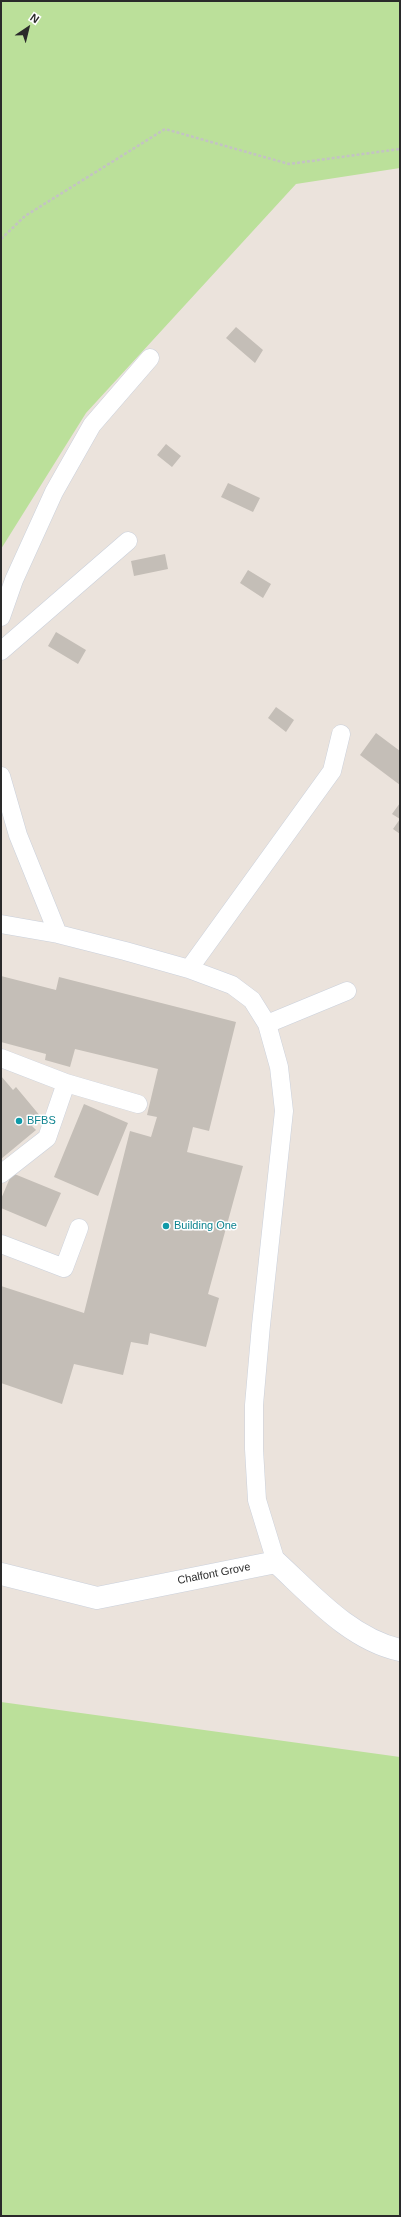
<!DOCTYPE html>
<html>
<head>
<meta charset="utf-8">
<style>
	body { margin:0 }
	#map { position:relative; width:401px; height:2217px; overflow:hidden; background:#ebe3dc; font-family:Helvetica,sans-serif }
	canvas { display:block }
	.frame { position:absolute; inset:0; border:2px solid #2a2a2a; pointer-events:none }
	.north { position:absolute; left:8px; top:8px; width:40px; height:40px; -webkit-text-stroke:3px #fff; paint-order:stroke; rotate:35deg; font-size:11px; font-weight:700; line-height:16px; text-align:center; color:#2a2a2a }
	.north::after { content:''; display:block; margin:auto; width:14px; height:18px; background:#2a2a2a; clip-path:polygon(50% 0,100% 100%,50% 72%,0 100%) }
</style>
</head>
<body>
<div id="map">
<canvas width="401" height="2217"></canvas>
<div class="frame"></div>
<div class="north">N</div>
</div>
<script>
const ctx = document.querySelector('canvas').getContext('2d');
ctx.lineJoin = 'round';
function fillPath(path, color) { ctx.fillStyle = color; ctx.fill(path, 'evenodd'); }
function trace(path, color, width, dash) { ctx.strokeStyle = color; ctx.lineWidth = width; ctx.lineCap = dash ? 'butt' : 'round'; ctx.setLineDash(dash || []); ctx.stroke(path); }
function write(font, color, halo, rows, align = 'center') {
  ctx.font = font + ' Helvetica,sans-serif'; ctx.lineWidth = 3; ctx.setLineDash([]); ctx.textBaseline = 'middle'; ctx.strokeStyle = halo; ctx.fillStyle = color; for (const [text, x, y, turn = 0] of rows) {
    ctx.save(); ctx.translate(x, y); ctx.rotate((+turn || 0) * Math.PI / 180); ctx.textAlign = isNaN(turn) ? turn : align; if (halo) ctx.strokeText(text, 0, 0); ctx.fillText(text, 0, 0); ctx.restore();
  }
}
fillPath(new Path2D(`
	M1,1H400V168L296,184L86,413L1,549Z
	M1,1702L400,1757V2216H1Z`), '#bbe09a');
fillPath(new Path2D(`
	M236,327L263,350L255,363L226,338Z
	M166,444L181,456L172,467L157,455Z
	M228,483L260,498L253,512L221,497Z
	M165,554L168,569L134,576L131,561Z
	M248,570L271,584L263,598L240,583Z
	M56,632L86,650L78,664L48,646Z
	M276,707L294,720L286,732L268,718Z
	M376,733L400,751V785L360,755Z
	M400,803V834L393,829L400,819L392,814Z
	M1,976L56,990L59,977L236,1022L209,1131L193,1127L187,1152L243,1166L208,1294L219,1298L206,1347L150,1333L148,1345L131,1342L123,1375L74,1364L62,1404L1,1383V1286L84,1313L130,1131L151,1137L157,1117L147,1115L158,1069L75,1049L70,1067L45,1060L46,1054L1,1042Z
	M1,1076L13,1090L16,1087L41,1117L32,1126L36,1130L1,1159Z
	M84,1104L128,1123L98,1196L54,1177Z
	M12,1173L61,1193L46,1227L1,1208V1199Z`), '#c4beb7');
const lane = new Path2D(`
	M1,617L14,580L54,492L92,425L150,358
	M1,651L128,541
	M1,776L18,835L58,934
	M1,924L58,934L125,951L189,969L232,985L252,1000L267,1024L279,1067L284,1111L261,1325L254,1405V1449L257,1500L276,1562
	M189,969L332,771L341,734
	M267,1024L347,991
	M1,1058L66,1083L47,1138L1,1174
	M66,1083L138,1104
	M1,1244L64,1268L79,1228`);
const street = new Path2D(`
	M1,1574L97,1598L276,1562C312,1595 350,1639 400,1650`);
trace(lane, '#cad0db', 19);
trace(street, '#cad0db', 23);
trace(new Path2D(`
	M1,239L25,216L165,129L289,164L400,149`), '#c3c3c3', 2.5, [3, 2]);
trace(lane, '#fff', 18);
trace(street, '#fff', 22);
for (const [x, y, r, color] of [
	[19,1121,4,"#0f9aa8"],
	[166,1226,4,"#0f9aa8"]
]) { const dot = new Path2D(); dot.arc(x, y, r, 0, 2 * Math.PI); ctx.fillStyle = color; ctx.fill(dot); trace(dot, '#fff', 1.5); }
write('11px', '#0d838f', '#fff', [
	["BFBS",27,1121],
	["Building One",174,1226]
], 'left');
write('11px', '#2a2a2a', '#fff', [
	["Chalfont Grove",214,1574,-11]
]);
</script>
</body>
</html>
